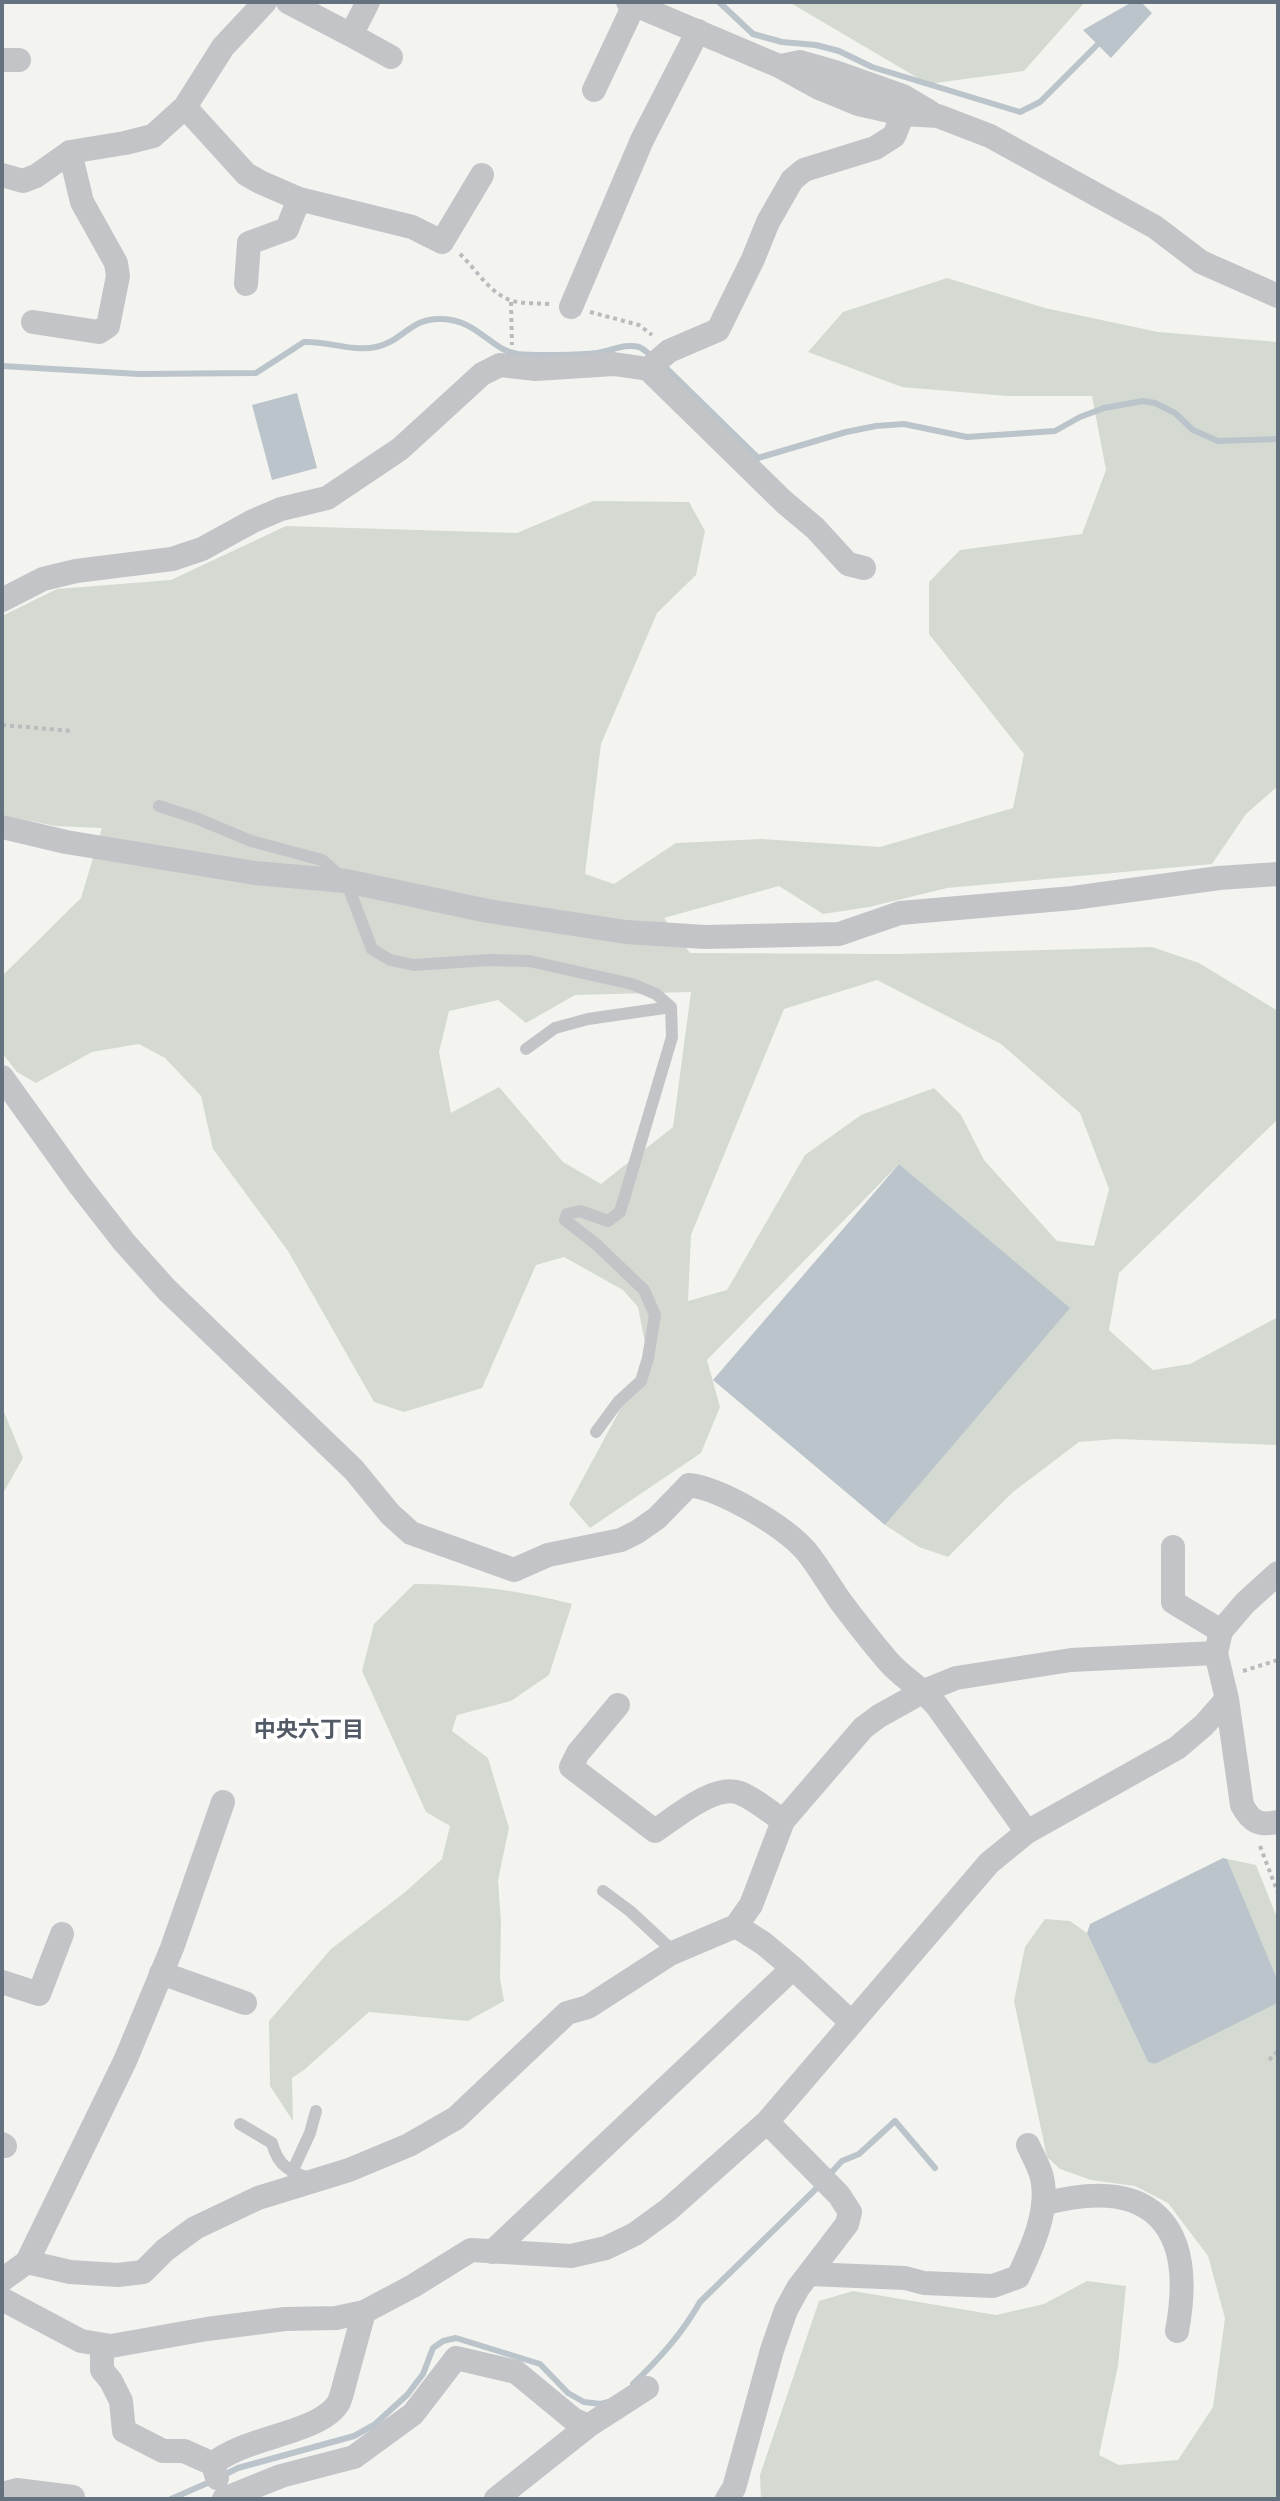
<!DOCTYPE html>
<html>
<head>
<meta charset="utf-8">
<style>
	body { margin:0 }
	#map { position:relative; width:1280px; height:2501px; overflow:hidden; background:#f3f4f0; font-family:Rubik,sans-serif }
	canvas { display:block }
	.frame { position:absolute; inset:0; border:4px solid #64717f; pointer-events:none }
</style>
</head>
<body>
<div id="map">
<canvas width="1280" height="2501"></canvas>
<div class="frame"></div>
</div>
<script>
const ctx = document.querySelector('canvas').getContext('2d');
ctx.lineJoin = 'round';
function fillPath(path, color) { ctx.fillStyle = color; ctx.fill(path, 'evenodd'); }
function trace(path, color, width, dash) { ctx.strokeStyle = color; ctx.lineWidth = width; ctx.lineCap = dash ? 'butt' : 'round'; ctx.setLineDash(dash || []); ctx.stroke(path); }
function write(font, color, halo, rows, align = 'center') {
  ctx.font = font + ' Rubik,"Noto Sans JP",sans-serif'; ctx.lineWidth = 8; ctx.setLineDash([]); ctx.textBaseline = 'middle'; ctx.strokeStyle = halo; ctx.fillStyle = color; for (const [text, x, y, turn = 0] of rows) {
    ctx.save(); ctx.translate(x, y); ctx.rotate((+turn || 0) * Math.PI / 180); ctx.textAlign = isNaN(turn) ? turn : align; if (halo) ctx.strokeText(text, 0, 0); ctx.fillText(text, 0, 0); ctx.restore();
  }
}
fillPath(new Path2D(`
	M789,2H1085L1024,71L928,84Z
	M947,278L1045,308L1158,332L1278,342V786L1246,814L1212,864L947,888L869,907L823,914L779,886L664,918L690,953L899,954L1152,947L1199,963L1278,1011V1119L1119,1273L1109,1330L1153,1370L1190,1364L1278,1317V1445L1116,1439L1079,1442L1013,1492L948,1557L919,1547L885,1525L1069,1308L899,1164L707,1360L720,1407L701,1453L590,1528L569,1504L648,1358L638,1307L623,1290L564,1257L536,1265L482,1388L404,1412L374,1402L288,1251L213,1149L201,1096L165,1058L139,1044L92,1052L36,1083L17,1072L2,1053V976L81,898L102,828L55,826L2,815V616L57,589L171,580L286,526L517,533L593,501L689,502L705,531L696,575L657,613L601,744L585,874L614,884L676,843L762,839L880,847L1013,808L1024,754L929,634V582L960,550L1082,534L1106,470L1092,396H1007L902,387L808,352L843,312ZM877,980L1001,1044L1080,1113L1109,1189L1094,1246L1057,1241L984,1160L961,1115L934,1088L861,1115L805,1155L727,1290L688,1301L691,1235L784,1009ZM691,992L673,1127L601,1184L563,1162L499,1087L451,1113L439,1052L449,1011L498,1000L526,1023L575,995Z
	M2,1407L23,1458L2,1495Z
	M414,1584C470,1584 518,1590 572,1604L549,1675L511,1701L457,1715L452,1731L488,1758L509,1828L498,1880L501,1923L500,1978L504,2001L468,2021L369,2012L304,2070L292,2078L293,2121L270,2086L269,2021L331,1949L404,1893L442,1859L450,1826L426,1812L362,1671L374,1624Z
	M1227,1859L1256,1865L1278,1920V1981Z
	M1045,1919L1070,1921L1087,1933L1148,2062L1155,2064L1278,2003V2499H761L760,2475L819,2301L853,2291L996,2315L1044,2304L1087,2281L1126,2286L1118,2366L1099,2455L1119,2465L1178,2460L1213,2407L1225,2318L1208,2256L1168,2203L1135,2186L1091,2180L1060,2169L1047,2157L1014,2001L1025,1947Z`), '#d4dad1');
fillPath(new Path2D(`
	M1132,2H1141L1152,13L1111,58L1083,30Z
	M297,393L317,468L272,480L252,405Z
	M899,1164L1070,1308L885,1525L713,1380Z
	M1223,1858L1227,1859L1278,1981V2003L1155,2064L1148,2062L1087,1933L1090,1924Z`), '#bac4ca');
trace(new Path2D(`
	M719,2L753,34L782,42L816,45L839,51L872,67L1020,112L1040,102L1101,41
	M663,365L758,458L846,432L876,426L904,424L967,437L1055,431L1080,417L1104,408L1143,401L1155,403L1175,413L1193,430L1218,441L1278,439
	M2,366L139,374L256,373L304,342C328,341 352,352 376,347C402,342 411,317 442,319C478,320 490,350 518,354C535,356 580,355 597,353C611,351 625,343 639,347C644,349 650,355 654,358
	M829,2175L842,2161L859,2154L895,2121L935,2168
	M633,2384C659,2359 682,2334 700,2302L822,2183
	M222,2476L238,2468L354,2436L374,2425L407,2395L423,2374L433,2348L443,2341L456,2338L540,2364L568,2393L584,2402L601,2404L608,2402
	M171,2499L212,2481`), '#bac4ca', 6);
trace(new Path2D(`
	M460,254C477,270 493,299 518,302C528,304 539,303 550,304
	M511,302L512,345
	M590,312L639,325L652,335
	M2,725L73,731
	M1243,1671L1278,1660
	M1260,1846L1278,1893
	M1269,2060L1278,2051`), '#b9bbbd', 4, [4, 4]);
trace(new Path2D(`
	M159,806L196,818L251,841L322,860L346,881L372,949L390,960L414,965L489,960L529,961L632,984L656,994L671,1007L672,1037L620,1212L608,1221L580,1211L567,1214L565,1220L596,1244L644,1290L655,1315L648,1358L641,1381L618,1402L596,1432
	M526,1049L555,1028L588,1019L671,1007
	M603,1891L630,1911L674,1952
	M240,2124L272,2143C278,2167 291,2172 312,2179
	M292,2172L310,2133L316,2111`), '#c2c4c8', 12);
trace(new Path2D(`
	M265,2L223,47L185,107L246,174L260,182L299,199L412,227L442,242L482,175
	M288,2L351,35L368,2
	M628,2L779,66L819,88L858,104L903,114L938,116L990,136L1155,227L1201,262L1278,296
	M351,35L391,57
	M2,60H19
	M781,66L800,62L835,72L903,96L930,112
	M594,90L634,5
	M2,175L23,181L36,176L70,152L125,143L153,136L185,107
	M246,284L249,243L287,229L299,199
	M571,307L642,140L698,31
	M33,322L99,332L108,326L118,276L116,263L82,202L70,152
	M648,369L669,351L718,330L753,259L768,222L792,180L804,170L875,148L894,136L903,114
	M2,600L43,579L76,571L172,559L202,549L253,521L281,509L327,498L400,449L482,374L500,365L536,369L614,364L648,369L784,502L815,528L848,564L864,568
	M2,827L66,842L255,873L346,881L488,911L626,932L705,937L839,934L900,913L1073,898L1219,878L1278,874
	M2,1077L78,1183L124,1242L167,1290L354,1470L390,1514L411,1533L514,1570L548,1555L621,1540L637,1532L657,1518L689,1485C722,1489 784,1526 806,1551C819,1567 829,1585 841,1602C856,1622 871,1641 887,1660C901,1677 922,1688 937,1706L1027,1832
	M1173,1547V1602L1221,1631
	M1278,1573L1245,1603L1221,1631L1216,1653L1227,1699L1242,1805C1251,1822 1259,1826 1278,1822
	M618,1705L578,1753L571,1767L655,1831C676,1817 715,1783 740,1793C755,1799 770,1812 783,1821
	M736,1926L763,1943L793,1968
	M161,1973L245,2003
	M2,1982L39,1994L62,1934
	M2,2144L5,2146
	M1043,2204C1151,2175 1197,2224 1177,2331
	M492,2252L793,1968L851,2022
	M27,2262L125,2061L172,1948L223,1802
	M809,2274L905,2278L924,2283L993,2286L1018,2277C1032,2248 1051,2207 1041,2174C1038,2164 1032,2154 1028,2145
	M2,2280L27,2262L70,2272L118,2275L143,2272L165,2250L195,2228L258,2198L349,2170L409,2145L456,2118L567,2013L588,2007L670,1954L736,1926L751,1905L783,1821L863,1728L879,1716L924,1691L956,1678L1071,1660L1216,1653
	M2,2299L81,2341L111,2346L207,2329L285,2319L336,2318L364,2312L413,2286L471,2250L571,2256L606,2248L635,2234L668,2210L767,2122L989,1863L1027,1832L1177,1748L1204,1725L1227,1699
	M102,2345V2370L111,2381L121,2401L124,2431L163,2451H184L213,2464L217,2478
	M213,2464C244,2436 321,2434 339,2402C342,2395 344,2385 346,2378C352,2356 358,2334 364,2312
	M2,2494L17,2490L73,2497V2499
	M224,2499L281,2476L354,2457L413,2414L456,2358L516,2372L573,2419L588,2426
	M496,2499L588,2426L647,2388
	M727,2499L734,2488L772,2350L786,2310L798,2288L847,2224L850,2212L839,2195L767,2122`), '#c2c4c8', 24);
write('bold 22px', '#525a65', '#fff', [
	["中央六丁目",309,1731]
]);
</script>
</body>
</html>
